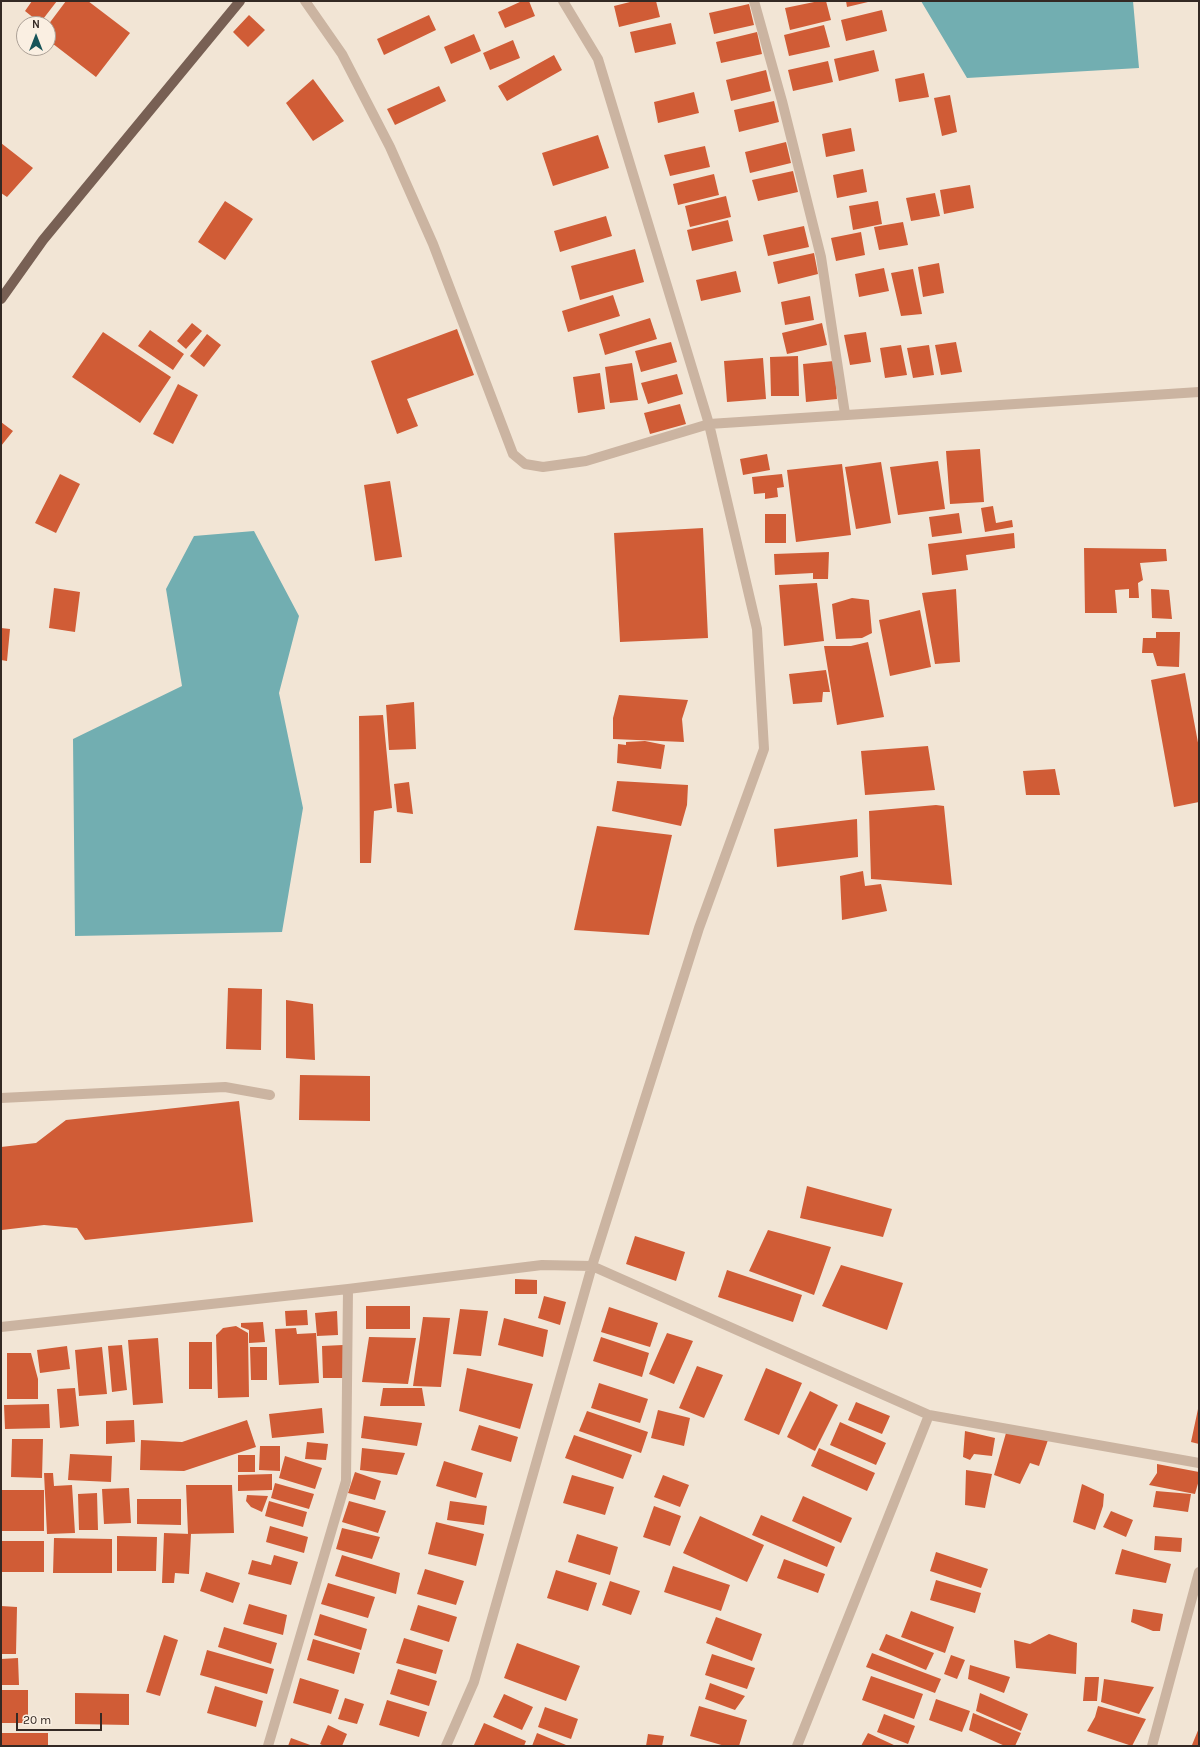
<!DOCTYPE html>
<html>
<head>
<meta charset="utf-8">
<style>
	body { margin:0 }
	#map { position:relative; width:1200px; height:1747px; overflow:hidden; background:#f2e5d5; font-family:Karla,sans-serif }
	canvas { display:block }
	.frame { position:absolute; inset:0; border:2px solid #342924; pointer-events:none }
	.north { position:absolute; left:16px; top:16px; width:40px; height:40px; box-sizing:border-box; background:#faefe2; border:1px solid #aba096; border-radius:50%; rotate:0deg; font-size:11px; font-weight:700; line-height:16px; text-align:center; color:#342924 }
	.north::after { content:''; display:block; margin:auto; width:14px; height:18px; background:#175459; clip-path:polygon(50% 0,100% 100%,50% 72%,0 100%) }
	.scale { position:absolute; left:16px; top:1713px; width:86px; height:18px; box-sizing:border-box; border:2px solid #342924; border-top:0; padding-left:5px; font-size:12px; line-height:14px; white-space:nowrap; color:#342924; -webkit-text-stroke:3px #faefe2; paint-order:stroke }
</style>
</head>
<body>
<div id="map">
<canvas width="1200" height="1747"></canvas>
<div class="frame"></div>
<div class="north">N</div>
<div class="scale">20 m</div>
</div>
<script>
const ctx = document.querySelector('canvas').getContext('2d');
ctx.lineJoin = 'round';
function fillPath(path, color) { ctx.fillStyle = color; ctx.fill(path, 'evenodd'); }
function trace(path, color, width, dash) { ctx.strokeStyle = color; ctx.lineWidth = width; ctx.lineCap = dash ? 'butt' : 'round'; ctx.setLineDash(dash || []); ctx.stroke(path); }
fillPath(new Path2D(`
	M921,1H1133L1139,68L967,78Z
	M254,531L299,616L279,693L303,808L282,932L75,936L73,739L182,686L166,589L194,536Z`), '#72aeb1');
fillPath(new Path2D(`
	M32,1H57L40,23L25,11Z
	M66,1H88L130,33L96,77L48,40V25Z
	M522,1H529L535,16L505,28L498,12Z
	M634,1H656L660,17L619,27L614,6Z
	M819,1H826L831,20L790,30L785,8Z
	M846,1H868V2L847,7Z
	M749,4L754,25L714,34L709,13Z
	M882,10L887,31L846,41L841,20Z
	M249,15L265,30L248,47L233,32Z
	M429,15L436,30L384,55L377,39Z
	M671,23L676,44L635,53L630,32Z
	M824,25L830,47L789,56L784,35Z
	M757,32L762,54L721,63L716,42Z
	M474,34L481,51L451,64L444,47Z
	M513,40L520,58L490,70L483,53Z
	M874,50L879,71L839,81L834,59Z
	M554,55L562,70L507,101L498,86Z
	M828,61L833,82L793,91L788,70Z
	M766,70L771,91L731,101L726,80Z
	M924,73L929,97L899,102L895,79Z
	M313,79L344,121L313,141L286,103Z
	M439,86L446,101L395,125L387,109Z
	M694,92L699,113L658,123L654,102Z
	M950,95L957,132L942,136L934,98Z
	M774,101L779,122L739,132L734,110Z
	M851,128L855,151L826,157L822,134Z
	M598,135L609,168L553,186L542,153Z
	M786,142L791,163L750,173L745,152Z
	M1,143L33,168L7,197L1,193Z
	M705,146L710,167L670,176L664,155Z
	M863,169L867,192L837,198L833,175Z
	M793,171L798,192L758,201L752,180Z
	M714,174L719,195L678,205L673,184Z
	M970,185L974,208L944,214L940,190Z
	M935,193L940,216L911,221L906,198Z
	M726,196L731,217L690,227L685,206Z
	M225,201L253,219L225,260L198,242Z
	M878,201L882,224L853,230L849,206Z
	M606,216L612,236L560,252L554,231Z
	M728,220L733,241L692,251L687,230Z
	M903,222L908,245L879,250L874,227Z
	M804,226L809,247L768,256L763,235Z
	M861,232L865,255L836,261L831,238Z
	M635,249L644,282L580,300L571,266Z
	M814,253L818,274L778,284L773,262Z
	M939,263L944,293L923,297L918,267Z
	M884,268L889,291L859,297L855,274Z
	M913,269L922,314L901,316L891,273Z
	M736,271L741,292L701,301L696,280Z
	M613,295L620,316L568,332L562,311Z
	M810,296L814,320L785,325L781,302Z
	M650,318L657,339L605,355L599,334Z
	M192,323L202,331L186,349L177,341Z
	M822,323L827,345L787,354L782,333Z
	M457,329L474,375L407,399L418,426L397,434L371,361Z
	M150,330L184,354L173,370L138,346Z
	M103,332L171,377L140,423L72,377Z
	M866,332L871,362L850,365L844,335Z
	M207,334L221,345L204,367L190,356Z
	M671,342L677,362L641,372L635,351Z
	M956,342L962,372L941,375L935,345Z
	M901,345L907,375L885,378L880,348Z
	M929,345L934,375L913,378L907,348Z
	M798,356L799,396H771L770,357Z
	M763,358L766,399L727,402L724,361Z
	M834,361L837,399L806,402L803,364Z
	M632,363L638,400L610,403L605,367Z
	M600,373L605,409L578,413L573,377Z
	M677,374L683,394L648,404L641,383Z
	M178,384L198,395L173,444L153,434Z
	M680,404L686,424L650,434L644,413Z
	M1,422L13,431L1,446Z
	M980,449L984,502L950,504L946,451Z
	M767,454L770,470L743,475L740,459Z
	M938,461L945,509L898,515L890,467Z
	M881,462L891,523L856,529L845,467Z
	M842,464L851,535L796,542L787,470Z
	M60,474L80,484L56,533L35,523Z
	M782,474L784,487L777,488L778,497L765,499V493L754,494L752,477Z
	M390,481L402,557L375,561L364,485Z
	M993,506L996,523L1012,520L1013,527L985,532L981,508Z
	M959,513L962,533L932,537L929,517Z
	M765,514H786V543H765Z
	M703,528L708,638L620,642L614,533Z
	M1014,533L1015,548L966,555L968,570L932,575L928,544Z
	M1084,548L1166,549L1167,561L1140,563L1143,580L1138,583L1139,598H1129V589L1115,590L1117,613H1085Z
	M829,552L828,579H813V573L775,575L774,554Z
	M817,583L824,641L784,646L779,585Z
	M54,588L80,592L75,632L49,628Z
	M956,589L960,662L935,664L922,593Z
	M1151,589L1169,590L1172,619L1152,618Z
	M852,598L869,600L872,633L862,638L836,639L832,604Z
	M920,610L931,667L890,676L879,620Z
	M1,628L10,629L7,661L1,660Z
	M1156,632H1180L1179,667L1157,666L1153,653H1142L1143,638H1156Z
	M868,642L884,717L837,725L824,646H851Z
	M826,670L830,692H823L822,702L793,704L789,674Z
	M1185,673L1199,748V802L1174,807L1151,680Z
	M619,695L688,700L682,719L684,742L613,739V718Z
	M414,702L416,749L389,750L386,705Z
	M383,715L392,808L374,811L371,863H360L359,716Z
	M645,741L665,745L661,769L617,763L618,744L626,745V742Z
	M928,746L935,790L865,795L861,751Z
	M1055,769L1060,795H1026L1023,771Z
	M617,781L688,785L687,805L681,826L612,811Z
	M409,782L413,814L397,812L394,784Z
	M936,805L944,806L952,885L871,879L869,811Z
	M857,819L858,857L777,867L774,829Z
	M597,826L672,835L649,935L574,930Z
	M863,871L865,886L881,884L887,911L842,920L840,876Z
	M228,988L262,989L261,1050L226,1049Z
	M286,1000L313,1004L315,1060L286,1058Z
	M300,1075L370,1076V1121L299,1120Z
	M239,1101L253,1222L85,1240L77,1228L44,1225L2,1230L1,1147L36,1143L66,1120Z
	M807,1186L892,1209L883,1237L800,1218Z
	M768,1230L831,1247L814,1295L749,1271Z
	M635,1236L685,1252L676,1281L626,1264Z
	M841,1265L903,1283L887,1330L822,1306Z
	M727,1270L802,1295L793,1322L718,1297Z
	M515,1279L537,1280V1294H515Z
	M544,1296L566,1302L560,1325L538,1318Z
	M366,1306H410V1329H366Z
	M609,1307L658,1323L650,1347L601,1332Z
	M460,1309L488,1311L481,1356L453,1354Z
	M307,1310L308,1325L286,1326L285,1311Z
	M337,1311L338,1335L317,1336L315,1313Z
	M423,1317L450,1318L441,1387L413,1386Z
	M504,1318L548,1330L543,1357L498,1345Z
	M263,1322L265,1342L249,1343V1330L241,1327V1323Z
	M236,1326L248,1333L249,1397L218,1398L216,1335L223,1328Z
	M296,1328L297,1334L316,1333L319,1383L279,1385L275,1329Z
	M667,1333L693,1341L674,1384L649,1374Z
	M369,1337L416,1338L408,1384L362,1382Z
	M601,1337L649,1353L642,1377L593,1361Z
	M158,1338L163,1403L133,1405L128,1340Z
	M189,1342H212V1389H189Z
	M122,1345L127,1390L112,1392L108,1346Z
	M343,1345L344,1378H323L322,1346Z
	M67,1346L70,1369L40,1373L37,1350Z
	M102,1347L107,1394L79,1396L75,1350Z
	M250,1347H267V1380H251Z
	M7,1353H31L38,1379V1399H7Z
	M697,1366L723,1375L704,1418L679,1408Z
	M467,1368L533,1384L520,1429L459,1411Z
	M766,1368L802,1383L779,1435L744,1420Z
	M599,1383L648,1399L640,1423L591,1408Z
	M75,1388L79,1426L60,1428L57,1389Z
	M383,1388H422L425,1406H380Z
	M810,1391L838,1405L815,1451L787,1437Z
	M856,1402L890,1416L882,1434L848,1420Z
	M49,1404L50,1428L5,1429L4,1405Z
	M322,1408L324,1433L272,1438L269,1414Z
	M1198,1409H1199V1444L1191,1442Z
	M658,1410L690,1418L684,1446L651,1438Z
	M587,1411L648,1432L641,1453L579,1431Z
	M364,1416L422,1423L417,1446L361,1438Z
	M134,1420L135,1442L106,1444V1421Z
	M247,1420L256,1447L184,1471L140,1470L141,1440L182,1442Z
	M840,1422L886,1443L876,1465L830,1445Z
	M479,1425L518,1437L511,1462L471,1450Z
	M965,1431L995,1438L992,1456L974,1454L970,1460L963,1457Z
	M1006,1433L1048,1440L1039,1466L1030,1463L1020,1484L994,1475Z
	M574,1435L632,1455L623,1479L565,1458Z
	M12,1439H43L42,1478L11,1477Z
	M307,1442L328,1444L326,1460L305,1459Z
	M260,1446H280V1471L259,1470Z
	M362,1448L405,1453L397,1475L360,1470Z
	M819,1448L875,1473L867,1491L811,1466Z
	M70,1454L112,1456L111,1482L68,1480Z
	M238,1455H255V1472H238Z
	M285,1456L322,1468L315,1489L279,1478Z
	M444,1461L483,1473L476,1498L436,1486Z
	M1157,1464L1199,1472V1480L1195,1494L1149,1485L1157,1473Z
	M966,1470L992,1474L985,1508L965,1505Z
	M355,1472L381,1481L375,1500L348,1493Z
	M44,1473H53L54,1486L72,1485L75,1533L47,1534Z
	M272,1474V1490L238,1491V1475Z
	M572,1475L614,1487L605,1515L563,1503Z
	M663,1475L689,1485L680,1507L654,1497Z
	M275,1483L314,1494L309,1509L271,1498Z
	M1082,1484L1104,1494L1103,1506L1095,1530L1073,1522Z
	M186,1485H232L234,1533L188,1534Z
	M129,1488L131,1523L104,1524L102,1489Z
	M1,1490H44V1531H1Z
	M1156,1491L1191,1494L1188,1512L1153,1507Z
	M97,1493L98,1530H79L78,1494Z
	M247,1495L268,1496L262,1512L251,1507L246,1501Z
	M803,1496L852,1518L841,1543L792,1521Z
	M137,1499H181V1525L137,1524Z
	M269,1501L307,1512L303,1527L265,1516Z
	M349,1501L386,1511L378,1533L342,1522Z
	M450,1501L487,1506L484,1525L447,1520Z
	M654,1506L681,1516L670,1546L643,1537Z
	M1111,1511L1133,1520L1126,1537L1103,1527Z
	M761,1515L835,1547L827,1567L752,1535Z
	M700,1516L764,1545L747,1582L683,1553Z
	M436,1522L484,1534L476,1566L428,1554Z
	M270,1526L308,1537L304,1553L266,1542Z
	M342,1528L380,1537L372,1559L336,1549Z
	M164,1533L191,1534L189,1574L175,1573L174,1583H162Z
	M577,1534L618,1547L610,1575L568,1562Z
	M117,1536L157,1537L156,1571H117Z
	M1155,1536L1182,1538L1181,1552L1154,1550Z
	M54,1538L112,1539V1573H53Z
	M1,1541H44V1572H1Z
	M1122,1549L1171,1564L1166,1583L1115,1574Z
	M936,1552L988,1569L981,1588L930,1571Z
	M274,1555L298,1562L291,1585L248,1574L252,1560L271,1565Z
	M342,1555L400,1573L396,1594L335,1576Z
	M784,1559L825,1574L818,1593L777,1578Z
	M673,1566L730,1585L721,1611L664,1592Z
	M425,1569L464,1581L456,1605L417,1594Z
	M556,1570L597,1583L588,1611L547,1598Z
	M206,1572L240,1583L233,1603L200,1591Z
	M936,1580L981,1593L975,1613L930,1600Z
	M610,1581L640,1591L631,1615L602,1605Z
	M328,1583L375,1597L368,1618L321,1604Z
	M249,1604L287,1615L283,1635L243,1624Z
	M418,1605L457,1617L449,1642L410,1630Z
	M1,1606L17,1607L16,1654H1Z
	M1133,1609L1163,1614L1160,1631H1153L1131,1622Z
	M911,1611L954,1627L945,1653L901,1637Z
	M320,1614L367,1629L361,1650L314,1635Z
	M716,1617L762,1634L752,1661L706,1643Z
	M224,1627L277,1643L271,1664L218,1647Z
	M886,1634L934,1653L926,1670L879,1650Z
	M1049,1634L1077,1643L1076,1674L1016,1668L1014,1640L1030,1644Z
	M164,1635L178,1640L160,1696L146,1692Z
	M404,1638L443,1650L436,1674L396,1663Z
	M313,1639L360,1653L354,1674L307,1660Z
	M517,1643L580,1666L566,1701L504,1678Z
	M207,1650L274,1669L267,1694L200,1675Z
	M872,1653L941,1679L935,1693L866,1667Z
	M712,1654L755,1668L747,1689L705,1675Z
	M951,1655L965,1660L957,1679L944,1674Z
	M18,1658L19,1685H1V1659Z
	M970,1665L1010,1677L1004,1693L968,1679Z
	M398,1669L437,1681L429,1706L390,1694Z
	M871,1676L923,1694L914,1719L862,1700Z
	M1085,1677H1099L1097,1701H1083Z
	M300,1678L339,1690L331,1714L293,1703Z
	M1104,1679L1154,1687L1139,1714L1101,1702Z
	M710,1683L745,1696L735,1710L705,1699Z
	M215,1686L263,1701L256,1727L207,1713Z
	M1,1690H28V1723H1Z
	M75,1693L129,1694V1725L75,1724Z
	M980,1693L1028,1714L1021,1731L976,1711Z
	M504,1694L533,1707L522,1730L493,1717Z
	M345,1698L364,1704L357,1724L338,1719Z
	M936,1699L970,1711L962,1732L929,1720Z
	M387,1700L427,1712L419,1737L379,1725Z
	M699,1706L747,1720L739,1746H725L690,1736Z
	M1098,1706L1146,1719L1132,1746L1087,1731L1095,1717Z
	M545,1707L578,1719L571,1739L538,1727Z
	M973,1713L1021,1733L1015,1746H1005L969,1730Z
	M884,1714L915,1726L908,1744L877,1732Z
	M484,1723L526,1741L524,1746L474,1745Z
	M328,1725L347,1734L342,1746H324L320,1744Z
	M1199,1728V1746H1196L1192,1745Z
	M1,1733H48V1746H1Z
	M537,1733L566,1745V1746H532Z
	M868,1733L896,1746H861Z
	M648,1734L664,1736L662,1746H646Z
	M291,1738L313,1746H288Z`), '#d05c36');
trace(new Path2D(`
	M305,1L342,54L390,147L433,244L513,454L525,464L543,467L586,461L709,424L757,629L764,749L699,928L592,1266L474,1682L446,1746
	M563,1L598,59L709,424L1199,392
	M754,1L782,101L821,257L845,414
	M1,1098L225,1087L270,1095
	M1,1327L348,1289L542,1265L592,1266L929,1415L1199,1463
	M268,1746L346,1481L348,1289
	M797,1746L929,1415
	M1152,1746L1199,1572`), '#cbb4a1', 10);
trace(new Path2D(`
	M1,299L43,240L240,1`), '#786054', 10);
</script>
</body>
</html>
